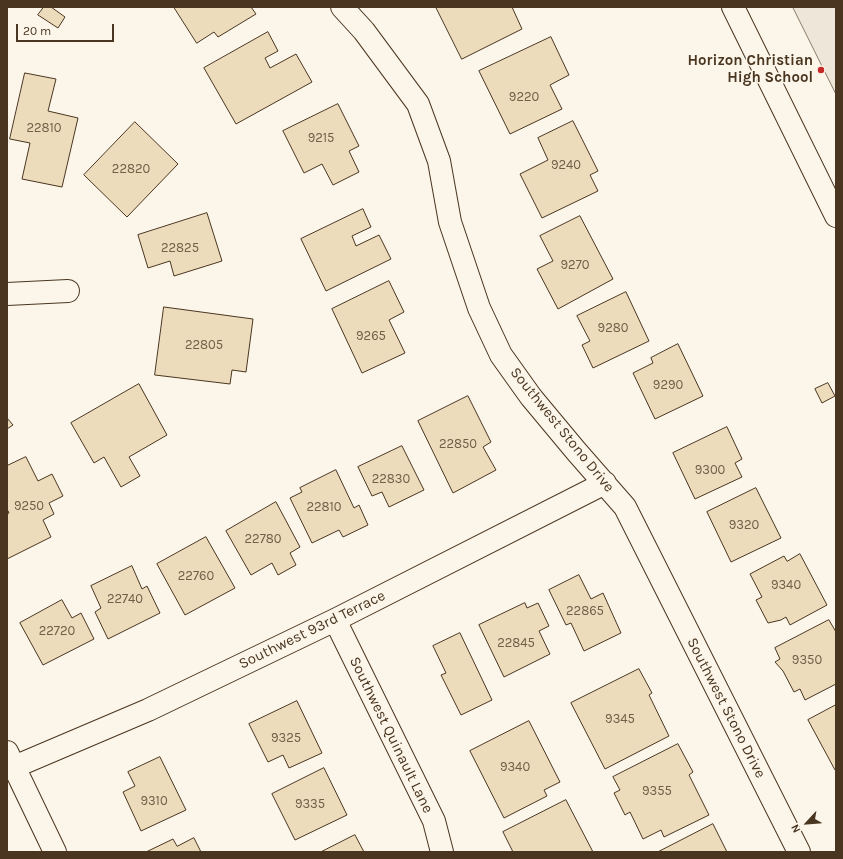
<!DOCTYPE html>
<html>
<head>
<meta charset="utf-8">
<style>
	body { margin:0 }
	#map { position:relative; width:843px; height:859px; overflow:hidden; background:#fbf6e9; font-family:Karla,sans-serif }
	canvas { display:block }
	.frame { position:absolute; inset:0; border:8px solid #4a3520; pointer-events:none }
	.north { position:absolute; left:787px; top:803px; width:40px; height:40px; -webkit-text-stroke:3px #fbf6e9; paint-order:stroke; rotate:244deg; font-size:11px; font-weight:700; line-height:16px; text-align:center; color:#4a3520 }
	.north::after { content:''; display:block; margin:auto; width:14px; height:18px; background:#4a3520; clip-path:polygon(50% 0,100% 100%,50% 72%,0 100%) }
	.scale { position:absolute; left:16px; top:24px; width:98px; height:18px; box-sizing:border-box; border:2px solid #4a3520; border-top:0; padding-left:5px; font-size:12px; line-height:14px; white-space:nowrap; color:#4a3520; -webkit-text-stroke:3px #fbf6e9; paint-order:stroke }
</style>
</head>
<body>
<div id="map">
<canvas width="843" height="859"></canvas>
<div class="frame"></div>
<div class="north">N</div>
<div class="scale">20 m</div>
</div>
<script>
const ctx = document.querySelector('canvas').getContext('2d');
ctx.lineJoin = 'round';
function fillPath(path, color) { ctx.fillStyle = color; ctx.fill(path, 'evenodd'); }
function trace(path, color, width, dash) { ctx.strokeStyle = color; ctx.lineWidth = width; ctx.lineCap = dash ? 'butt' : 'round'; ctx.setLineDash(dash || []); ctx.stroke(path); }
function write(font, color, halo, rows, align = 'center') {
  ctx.font = font + ' Karla,sans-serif'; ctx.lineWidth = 3; ctx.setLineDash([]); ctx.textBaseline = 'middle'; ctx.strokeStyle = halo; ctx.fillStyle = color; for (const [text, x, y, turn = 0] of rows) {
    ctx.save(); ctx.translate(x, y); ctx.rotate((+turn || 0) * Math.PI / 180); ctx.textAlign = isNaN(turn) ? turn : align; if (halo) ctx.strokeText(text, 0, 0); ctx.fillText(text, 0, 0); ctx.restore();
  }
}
const green = new Path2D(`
	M793,7H836V94Z`);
fillPath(green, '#ede6d9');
trace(green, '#887966', 1);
const building = new Path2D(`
	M44,7H51L65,17L58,28L38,15Z
	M174,7H251L256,14L218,37L214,32L197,43Z
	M436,7H512L522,29L462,59Z
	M268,32L278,51L265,58L270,68L296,54L312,82L236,124L204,68Z
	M551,37L569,75L550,85L562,109L510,134L479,71Z
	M25,73L56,79L48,111L78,118L62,187L22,179L30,143L10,139Z
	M338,104L359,146L349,151L359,172L333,185L322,164L304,173L283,131Z
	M573,121L598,171L590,175L598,191L542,218L520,174L548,160L538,138Z
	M135,122L178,164L127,217L84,175Z
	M363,209L371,227L352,236L356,246L379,235L391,259L326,291L301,239Z
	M207,213L222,261L174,276L170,261L148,268L138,235Z
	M580,216L613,279L558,309L537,269L553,261L540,236Z
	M389,281L404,312L389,320L405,353L362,373L332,309Z
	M626,292L649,341L593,368L582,345L590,341L577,316Z
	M164,307L253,319L246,372L232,370L230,384L155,375Z
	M678,344L703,396L655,419L633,373L653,363L651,358Z
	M828,383L835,396L822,403L815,389Z
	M139,384L167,435L129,457L140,476L121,487L104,457L94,463L71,423Z
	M468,396L491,442L483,447L496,470L453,493L418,421Z
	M7,418L13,425L7,429Z
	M727,427L742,459L735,463L742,477L695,499L673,453Z
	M402,446L424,490L389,507L382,492L372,496L358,467Z
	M26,457L38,481L52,474L63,496L49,503L54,514L43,520L51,537L7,559V514L9,513L7,509V466Z
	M336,470L354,508L359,505L368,525L343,537L339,530L312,543L290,498L302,492L300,488Z
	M756,488L781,538L731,562L707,512Z
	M276,502L300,547L290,553L296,565L278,575L272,563L251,575L226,531Z
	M206,537L235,588L185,615L157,564Z
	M800,554L827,605L790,625L786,617L781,620L768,623L756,600L762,597L750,574L784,556L787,561Z
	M132,566L142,589L147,586L160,613L108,639L95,612L101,608L91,586Z
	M579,575L591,599L603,593L621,633L584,651L571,623L566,625L549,590Z
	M62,600L72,618L81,613L94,639L43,665L20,623Z
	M525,603L527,608L538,603L549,626L539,631L550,654L504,677L479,625Z
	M829,620L836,632V684L805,700L800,689L794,692L783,671L775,662L780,659L775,648Z
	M460,633L492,700L461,715L441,675L446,673L433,646Z
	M639,669L652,693L649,695L669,736L605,769L571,703Z
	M297,701L322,753L289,768L283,755L268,762L249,724Z
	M836,705V770H835L808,720Z
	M529,721L560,782L544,790L547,796L504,818L470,751Z
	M678,744L693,772L689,775L709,815L664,837L661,830L643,839L630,812L625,815L614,793L620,790L613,777Z
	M160,757L186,810L141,831L123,792L135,786L128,772Z
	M324,768L347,815L295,840L272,794Z
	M566,800L593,852H513L503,832Z
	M713,824L727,852H658Z
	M355,835L364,852H321Z
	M194,838L201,852H146L173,839L177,846Z`);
fillPath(building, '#ecdcbc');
trace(building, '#4a3520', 1);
const street = new Path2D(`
	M342,7L364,31L418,104L439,161L450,222L479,308L501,355L531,397L576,451L625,507L799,852
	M7,294L68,291
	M335,620L434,821L442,852
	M7,752L55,852
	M14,767L148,710L335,620L605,483`);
const secondary = new Path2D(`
	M733,7L836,216`);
trace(street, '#4a3520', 24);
trace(secondary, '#4a3520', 24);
trace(street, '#fbf6e9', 22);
trace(secondary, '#fbf6e9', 22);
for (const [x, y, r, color] of [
	[821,70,4,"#c62828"]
]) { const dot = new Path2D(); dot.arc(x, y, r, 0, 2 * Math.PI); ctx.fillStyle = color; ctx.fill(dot); trace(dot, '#fbf6e9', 1.5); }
write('13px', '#725f47', null, [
	["9220",524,97],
	["22810",44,128],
	["9215",321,138],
	["9240",566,165],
	["22820",131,169],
	["22825",180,248],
	["9270",575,265],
	["9280",613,328],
	["9265",371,336],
	["22805",204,345],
	["9290",668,385],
	["22850",458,444],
	["9300",710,470],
	["22830",391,479],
	["9250",29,506],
	["22810",324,507],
	["9320",744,525],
	["22780",263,539],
	["22760",196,576],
	["9340",786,585],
	["22740",125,599],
	["22865",585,611],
	["22720",57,631],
	["22845",516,643],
	["9350",807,660],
	["9345",620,719],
	["9325",286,738],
	["9340",515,767],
	["9355",657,791],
	["9310",154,801],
	["9335",310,804]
]);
write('bold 15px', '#4a3520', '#fbf6e9', [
	["Horizon Christian",813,61],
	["High School",813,78]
], 'right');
write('15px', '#4a3520', '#fbf6e9', [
	["Southwest Stono Drive",562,430,51],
	["Southwest 93rd Terrace",312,630,-26],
	["Southwest Stono Drive",726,708,63],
	["Southwest Quinault Lane",391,735,64]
]);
</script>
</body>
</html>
